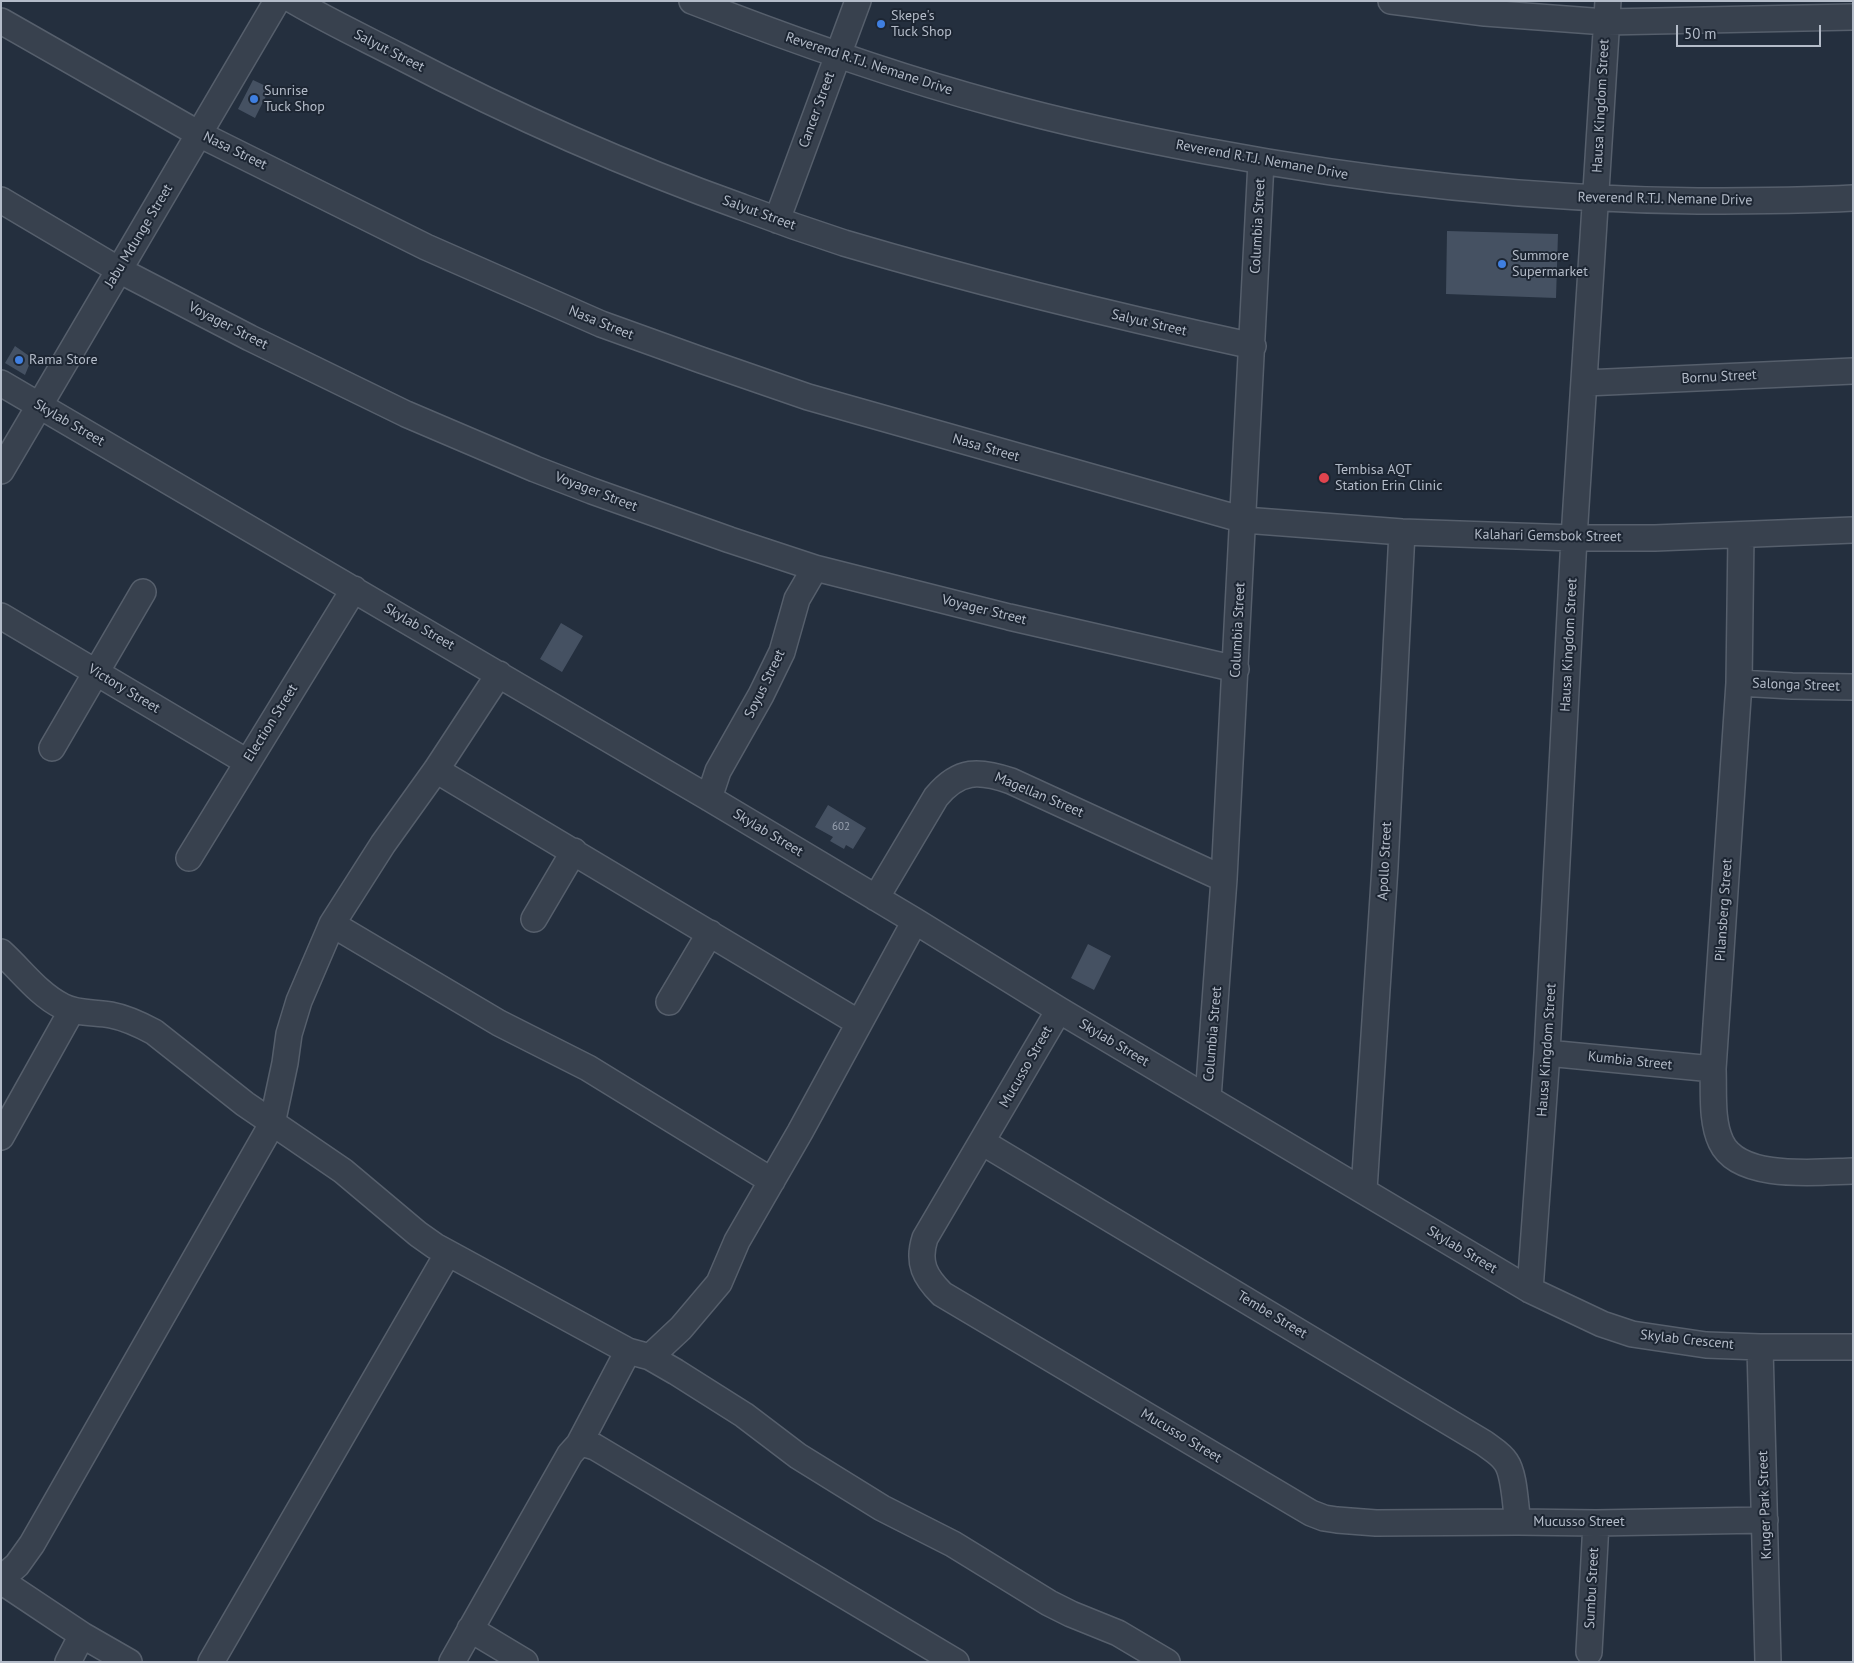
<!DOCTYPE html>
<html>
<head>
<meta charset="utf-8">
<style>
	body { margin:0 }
	#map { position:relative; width:1854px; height:1663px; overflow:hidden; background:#242f3e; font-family:"PT Sans",sans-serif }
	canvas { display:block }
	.frame { position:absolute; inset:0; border:2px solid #b4bcc9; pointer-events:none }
	.scale { position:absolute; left:1676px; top:25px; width:145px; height:22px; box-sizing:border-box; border:2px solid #b4bcc9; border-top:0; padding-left:6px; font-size:15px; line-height:18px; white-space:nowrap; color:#b4bcc9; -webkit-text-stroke:4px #1d2633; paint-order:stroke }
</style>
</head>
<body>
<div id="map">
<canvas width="1854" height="1663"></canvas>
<div class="frame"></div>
<div class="scale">50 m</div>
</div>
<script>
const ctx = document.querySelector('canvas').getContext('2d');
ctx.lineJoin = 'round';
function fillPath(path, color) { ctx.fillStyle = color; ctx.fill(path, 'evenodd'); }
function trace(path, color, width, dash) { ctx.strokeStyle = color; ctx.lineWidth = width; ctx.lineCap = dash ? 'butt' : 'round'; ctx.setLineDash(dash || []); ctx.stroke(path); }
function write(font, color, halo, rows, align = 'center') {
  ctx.font = font + ' "PT Sans",sans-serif'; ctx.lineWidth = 4; ctx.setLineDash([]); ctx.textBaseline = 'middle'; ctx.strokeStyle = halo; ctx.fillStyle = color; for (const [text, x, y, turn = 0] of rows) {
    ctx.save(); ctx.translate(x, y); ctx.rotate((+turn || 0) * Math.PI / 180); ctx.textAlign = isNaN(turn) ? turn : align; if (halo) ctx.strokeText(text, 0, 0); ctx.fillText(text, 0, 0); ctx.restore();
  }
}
fillPath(new Path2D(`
	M253,80L270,88L255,118L238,109Z
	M1447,231L1558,234L1556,298L1446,294Z
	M15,346L32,358L25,375L5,363Z
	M561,623L583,636L562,672L540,659Z
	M828,805L866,828L853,849L846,845L844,849L830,841L833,837L815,827Z
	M1088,944L1111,956L1094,990L1071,978Z`), '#455162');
const minor = new Path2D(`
	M294,1C328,21 364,38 399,56C510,114 624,165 742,207C776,220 810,232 844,243C979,283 1115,316 1253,346
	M692,1C792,40 893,76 997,104C1066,123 1136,138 1206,151C1369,182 1532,199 1698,201C1749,201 1801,201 1853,198
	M1391,1L1485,13L1606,22L1853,17
	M1,21L199,134L426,247L601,324L701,360L808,397L1244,520L1402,532L1574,538H1655L1853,530
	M1,200L119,270L250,338L406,414L535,469L592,491L730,540L815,568L1009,617L1236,669
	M777,220L858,1
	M1,383L709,798L915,921L1059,1010L1530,1290L1602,1324L1632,1334L1706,1345L1760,1347H1853
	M1585,383L1853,371
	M1,471L277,1
	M1741,535L1739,683L1713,1069C1714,1092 1711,1121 1721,1142C1739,1181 1817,1172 1853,1171
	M1,616L247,762
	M1739,683L1792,686L1853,687
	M52,748L143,592
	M436,770L859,1023
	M709,798L718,771L761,695L782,652L797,599L815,568
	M189,858L354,589
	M876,898L936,797C959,769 979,770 1011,781L1224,879
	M534,919L574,851
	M332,924L499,1023L588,1068L772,1181
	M1,952C21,970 38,994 62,1006C77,1014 94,1012 111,1015C127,1018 141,1025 154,1032L245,1104L343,1171L418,1234L435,1246L628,1351L650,1357L676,1372L744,1415L798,1456L882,1508L953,1544L1049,1603L1071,1614L1118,1633L1167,1662
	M669,1002L710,933
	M1059,1010L925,1238C917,1263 925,1277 942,1294L1294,1503L1311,1513L1324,1518L1337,1520L1376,1523L1518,1522L1596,1523L1765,1520
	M1547,1053L1713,1069
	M1208,1098L1224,879L1261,162
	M1,1137L72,1010
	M982,1142L1484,1443C1492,1449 1501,1454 1506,1462C1515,1475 1515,1506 1518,1522
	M1364,1190L1385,866L1402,532
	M1530,1290L1547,1053L1574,538L1608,1
	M1760,1347L1768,1662
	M650,1357L681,1328L719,1283L737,1241L800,1132L915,921
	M579,1444L582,1443L595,1447L956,1662
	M1,1579L17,1565L32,1544L272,1124L285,1063L289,1034L299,1001L332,924L383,844L436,770L499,674
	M1,1581L82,1635L129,1662
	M470,1629L525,1662
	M1589,1652L1596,1523
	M68,1662L82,1635
	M211,1662L448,1253
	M452,1662L570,1454L579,1444L628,1351`);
trace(minor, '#565f6c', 28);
trace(minor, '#38414e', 25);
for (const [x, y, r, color] of [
	[881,24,5,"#3f7fe0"],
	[254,99,5,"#3f7fe0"],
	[1502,264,5,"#3f7fe0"],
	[19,360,5,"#3f7fe0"],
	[1324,478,6,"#e0444e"]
]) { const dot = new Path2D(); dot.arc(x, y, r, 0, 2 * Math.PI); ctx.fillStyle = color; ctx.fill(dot); trace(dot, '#1d2633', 2); }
write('11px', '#98a1af', null, [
	["602",841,827]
]);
write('14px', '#b4bcc9', '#1d2633', [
	["Skepe's",891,16],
	["Tuck Shop",891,32],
	["Sunrise",264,91],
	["Tuck Shop",264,107],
	["Summore",1512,256],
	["Supermarket",1512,272],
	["Rama Store",29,360],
	["Tembisa AQT",1335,470],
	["Station Erin Clinic",1335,486]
], 'left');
write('14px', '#b4bcc9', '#1d2633', [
	["Salyut Street",389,51,27],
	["Reverend R.T.J. Nemane Drive",869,64,18],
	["Hausa Kingdom Street",1601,106,-87],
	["Cancer Street",817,110,-70],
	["Nasa Street",235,151,26],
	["Reverend R.T.J. Nemane Drive",1262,160,10],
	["Reverend R.T.J. Nemane Drive",1665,199,1],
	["Salyut Street",759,213,20],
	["Columbia Street",1258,226,-87],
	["Jabu Mdunge Street",139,236,-59],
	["Nasa Street",601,323,22],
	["Salyut Street",1149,323,13],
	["Voyager Street",228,326,27],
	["Bornu Street",1719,377,-3],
	["Skylab Street",69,423,30],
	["Nasa Street",986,448,16],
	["Voyager Street",596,492,21],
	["Kalahari Gemsbok Street",1548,536,1],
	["Voyager Street",984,610,14],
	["Skylab Street",419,627,30],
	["Columbia Street",1238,630,-87],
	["Hausa Kingdom Street",1569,645,-87],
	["Soyus Street",765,684,-64],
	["Salonga Street",1796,685,2],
	["Victory Street",124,689,31],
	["Election Street",271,723,-58],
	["Magellan Street",1039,795,23],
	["Skylab Street",768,833,31],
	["Apollo Street",1385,861,-87],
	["Pilansberg Street",1724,910,-86],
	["Columbia Street",1213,1034,-85],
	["Skylab Street",1114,1043,31],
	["Hausa Kingdom Street",1547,1050,-86],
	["Kumbia Street",1630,1061,6],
	["Mucusso Street",1026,1067,-60],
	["Skylab Street",1462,1250,31],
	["Tembe Street",1272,1315,31],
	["Skylab Crescent",1687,1340,6],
	["Mucusso Street",1181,1436,31],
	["Kruger Park Street",1765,1505,-92],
	["Mucusso Street",1579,1522],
	["Sumbu Street",1592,1588,-87]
]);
</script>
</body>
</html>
